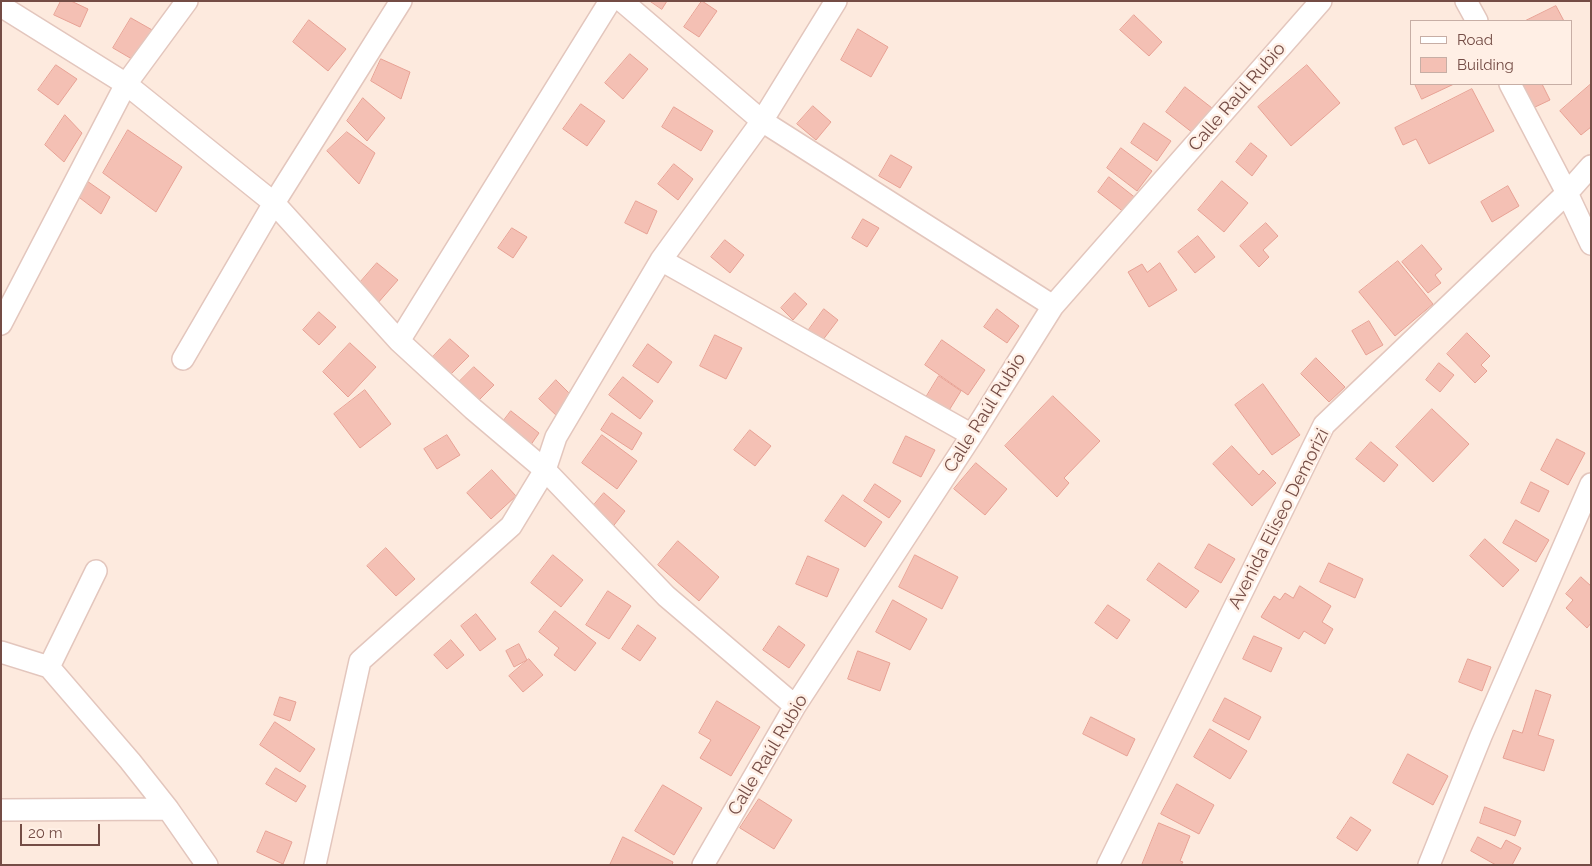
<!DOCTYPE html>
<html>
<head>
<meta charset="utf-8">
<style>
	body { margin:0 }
	#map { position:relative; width:1592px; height:866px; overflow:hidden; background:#fdeade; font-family:Raleway,sans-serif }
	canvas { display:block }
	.frame { position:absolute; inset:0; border:2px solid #744c45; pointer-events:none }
	.legend { position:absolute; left:1410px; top:20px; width:162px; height:65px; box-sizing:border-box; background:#ffefe5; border:1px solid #c7aea5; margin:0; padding:6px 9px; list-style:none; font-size:15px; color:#744c45 }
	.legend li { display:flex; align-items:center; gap:10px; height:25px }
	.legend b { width:25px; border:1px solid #c7aea5 }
	.scale { position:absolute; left:20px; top:824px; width:80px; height:22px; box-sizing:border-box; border:2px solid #744c45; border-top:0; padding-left:6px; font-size:15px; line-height:18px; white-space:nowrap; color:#744c45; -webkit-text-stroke:4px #ffefe5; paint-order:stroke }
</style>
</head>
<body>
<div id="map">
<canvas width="1592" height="866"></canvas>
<div class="frame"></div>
<ul class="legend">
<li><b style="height:6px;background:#fff"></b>Road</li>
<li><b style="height:14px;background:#f4c0b4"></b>Building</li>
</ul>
<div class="scale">20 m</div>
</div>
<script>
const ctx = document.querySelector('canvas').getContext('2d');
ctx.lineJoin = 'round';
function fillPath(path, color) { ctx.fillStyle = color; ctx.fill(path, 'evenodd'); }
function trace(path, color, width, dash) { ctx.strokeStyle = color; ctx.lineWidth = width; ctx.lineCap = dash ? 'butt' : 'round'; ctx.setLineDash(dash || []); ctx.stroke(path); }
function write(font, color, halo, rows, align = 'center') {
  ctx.font = font + ' Raleway,sans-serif'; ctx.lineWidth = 5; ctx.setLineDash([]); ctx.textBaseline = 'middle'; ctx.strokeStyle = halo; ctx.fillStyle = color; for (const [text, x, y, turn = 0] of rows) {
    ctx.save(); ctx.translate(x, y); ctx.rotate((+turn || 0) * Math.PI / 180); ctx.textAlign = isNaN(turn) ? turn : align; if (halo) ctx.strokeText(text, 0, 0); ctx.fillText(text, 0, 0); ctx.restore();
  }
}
const building = new Path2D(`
	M61,1H71L88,9L80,27L54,15Z
	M650,1H667L662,9Z
	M702,1L717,11L699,37L684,27Z
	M1556,6L1564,21H1525Z
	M1134,15L1162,42L1149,56L1120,30Z
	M131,18L154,31L137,62L113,48Z
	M309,20L346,49L328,71L293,42Z
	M858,29L888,47L871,77L841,60Z
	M630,54L648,69L623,99L605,83Z
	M381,59L410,72L401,99L371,81Z
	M56,65L77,79L58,105L38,90Z
	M1307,65L1340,103L1291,146L1258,107Z
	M1415,84H1454L1422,99Z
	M1521,84H1542L1550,100L1533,108Z
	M1591,84V127L1581,135L1560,111Z
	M1185,87L1212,108L1193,133L1166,112Z
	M1472,89L1494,131L1429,164L1416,139L1403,145L1395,128Z
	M363,98L385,118L367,141L347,121Z
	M581,104L605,121L587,146L563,129Z
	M813,106L831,122L816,140L797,124Z
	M674,107L713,131L701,151L662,127Z
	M65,115L82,133L64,162L45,145Z
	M1144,123L1171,141L1157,161L1131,143Z
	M128,130L182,167L156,212L103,173Z
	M347,132L375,153L359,184L327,151Z
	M1251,143L1267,156L1252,176L1236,162Z
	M1121,148L1152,171L1137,191L1107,168Z
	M891,155L912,167L900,188L879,176Z
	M674,164L693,179L678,200L658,184Z
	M1109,177L1137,199L1125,213L1098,192Z
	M87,181L110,197L101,214L76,195Z
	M1222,181L1248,203L1224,232L1198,210Z
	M1508,186L1519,206L1492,222L1481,202Z
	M636,201L657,211L647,234L625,223Z
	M863,219L879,228L867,247L852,238Z
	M1266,223L1278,236L1263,250L1269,257L1259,267L1240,246Z
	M512,228L527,237L513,258L498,248Z
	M1198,236L1215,257L1195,273L1178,252Z
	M725,240L744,255L730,273L711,257Z
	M1422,245L1442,269L1435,275L1441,283L1428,293L1402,262Z
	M1398,261L1433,304L1395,336L1359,292Z
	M377,263L398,280L377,304L357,286Z
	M1160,263L1177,290L1149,307L1128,272L1142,264L1147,272Z
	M795,293L807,304L793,320L781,308Z
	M824,309L838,320L819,345L805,335Z
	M997,309L1019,326L1007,343L984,327Z
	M319,312L336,327L319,345L303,330Z
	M1369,321L1383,345L1366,355L1352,331Z
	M1467,333L1490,356L1481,365L1487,371L1475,383L1447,354Z
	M715,335L742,348L726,379L700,366Z
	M450,339L469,356L449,376L431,359Z
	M942,340L985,370L968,395L925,365Z
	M350,343L376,367L348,397L323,372Z
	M648,344L672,362L658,383L633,366Z
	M1316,358L1345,387L1329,402L1301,374Z
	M1439,363L1454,375L1440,392L1426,380Z
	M474,367L494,385L473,406L454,387Z
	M939,376L961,391L948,412L925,399Z
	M623,377L653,401L640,419L609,395Z
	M556,380L575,399L558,417L539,399Z
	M1263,384L1300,435L1272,455L1235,405Z
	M365,390L391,424L360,448L334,414Z
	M1053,396L1100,441L1064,478L1069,483L1057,497L1005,446Z
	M1432,409L1469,444L1433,482L1396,447Z
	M511,411L539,433L528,449L499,427Z
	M612,413L642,433L632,450L601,430Z
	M750,430L771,446L755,466L734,450Z
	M447,435L460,455L437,469L424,449Z
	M602,435L637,461L617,489L582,463Z
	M906,436L935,450L921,477L893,463Z
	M1557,439L1585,453L1568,485L1541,470Z
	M1371,442L1398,465L1384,482L1356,459Z
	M1232,446L1259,475L1263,470L1276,483L1252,506L1213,464Z
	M976,463L1007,489L985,515L954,489Z
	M492,470L516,496L491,519L467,493Z
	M1531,482L1549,491L1539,512L1521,503Z
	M875,484L901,501L889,518L864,501Z
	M604,493L625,511L611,529L589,511Z
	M843,495L882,522L865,547L825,521Z
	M1516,520L1549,540L1536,562L1503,543Z
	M1485,539L1519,570L1503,587L1470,556Z
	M678,541L719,577L699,601L658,565Z
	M1209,544L1235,559L1221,583L1195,568Z
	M386,548L415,579L396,596L367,566Z
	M553,555L583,580L561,607L531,583Z
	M915,555L958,577L942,609L899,587Z
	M808,556L839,569L827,597L796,584Z
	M1159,563L1199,591L1186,608L1147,580Z
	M1329,563L1363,579L1355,598L1320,582Z
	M1581,577L1591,586V623L1587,628L1566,608L1573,600L1566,594Z
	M1300,586L1331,606L1322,622L1333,629L1325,644L1304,631L1299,639L1261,617L1274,596L1280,600L1285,593L1293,598Z
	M608,591L631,606L609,639L586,625Z
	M893,600L927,619L910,650L876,632Z
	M1108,605L1130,620L1117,639L1095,623Z
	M555,611L596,643L575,671L554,655L559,648L539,632Z
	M476,614L496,639L480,651L461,626Z
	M638,625L656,638L640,661L622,649Z
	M779,626L805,645L789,668L763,650Z
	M1254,636L1282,648L1271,672L1243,659Z
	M451,640L464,655L447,669L434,655Z
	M519,644L527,660L514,667L506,651Z
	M858,651L890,663L880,691L848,679Z
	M529,659L543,675L523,692L509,676Z
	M1468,659L1491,667L1482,691L1459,682Z
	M1536,690L1551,695L1538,735L1554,740L1544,771L1503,758L1513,730L1522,733Z
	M280,697L296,702L290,721L274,715Z
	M1225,698L1261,717L1249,740L1213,721Z
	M717,701L760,727L731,776L700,758L711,740L699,733Z
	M1091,717L1135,739L1127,756L1083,734Z
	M275,722L315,749L300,772L260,745Z
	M1210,729L1247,751L1230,779L1194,757Z
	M1408,754L1448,776L1433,805L1393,783Z
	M276,768L306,786L296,802L266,784Z
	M1177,784L1214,805L1199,834L1161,814Z
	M663,785L702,808L674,855L635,831Z
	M759,799L792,820L774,849L740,828Z
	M1485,807L1521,821L1515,836L1480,823Z
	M1351,817L1371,830L1357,851L1337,838Z
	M1159,823L1190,836L1180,861L1183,862L1181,865H1142Z
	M266,831L292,842L283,864L257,852Z
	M623,837L673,862L672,865H610Z
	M1478,837L1501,849L1506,840L1521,848L1512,865H1496L1471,851Z`);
fillPath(building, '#f4c0b4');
trace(building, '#e7a194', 1);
const minor = new Path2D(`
	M622,1L762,121L1053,306
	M1466,1L1477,21
	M1,6L126,84L274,203L399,341L473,409L545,470L666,596L795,706
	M1510,84L1567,193L1591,244
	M661,260L972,435
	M1,324L126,84L187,1
	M399,341L610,1
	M183,359L274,203L401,1
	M1,652L49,667L130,761L168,809L207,865
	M49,667L96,571
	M1,810L168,809
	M315,865L360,661L511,526L545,470L556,437L661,260L762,121L836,1
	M703,865L795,706L972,435L1053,306L1321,1
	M1108,865L1324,425L1567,193L1591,166
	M1429,865L1481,736L1591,484`);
trace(minor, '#e3c6bd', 24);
trace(minor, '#fff', 21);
write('18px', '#744c45', '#ffefe5', [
	["Calle Raúl Rubio",1237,97,-49],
	["Calle Raúl Rubio",985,413,-58],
	["Avenida Eliseo Demorizi",1279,519,-63],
	["Calle Raúl Rubio",768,755,-59]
]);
</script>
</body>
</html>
